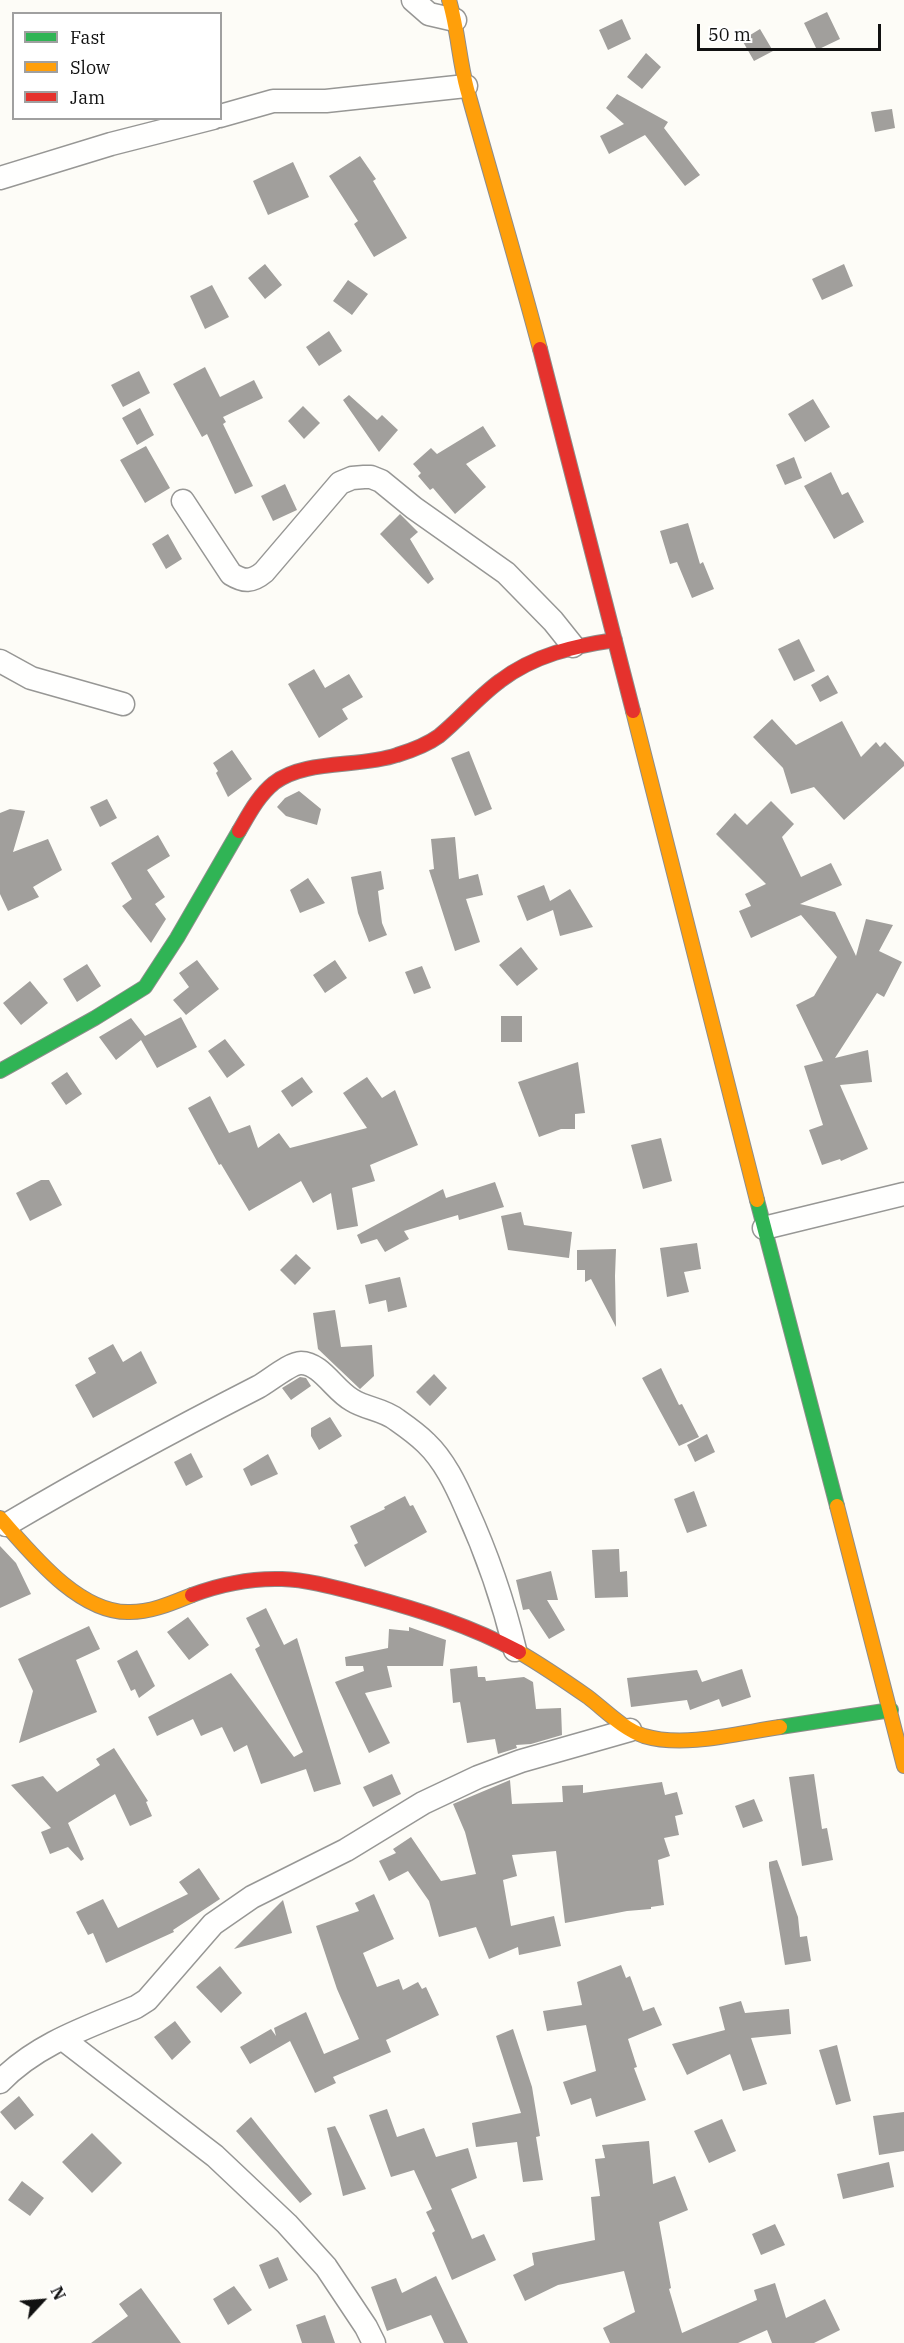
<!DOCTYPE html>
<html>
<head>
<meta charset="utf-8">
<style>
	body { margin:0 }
	#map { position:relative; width:904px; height:2343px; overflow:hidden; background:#fdfcf7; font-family:"IBM Plex Serif",serif }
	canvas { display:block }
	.legend { position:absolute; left:12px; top:12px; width:210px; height:108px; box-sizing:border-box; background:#fff; border:2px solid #a0a0a0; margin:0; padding:8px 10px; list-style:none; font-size:18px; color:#111 }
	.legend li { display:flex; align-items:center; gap:12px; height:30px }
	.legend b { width:30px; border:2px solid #a0a0a0 }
	.north { position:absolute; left:12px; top:2271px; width:60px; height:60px; -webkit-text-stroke:4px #fff; paint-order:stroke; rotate:64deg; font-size:16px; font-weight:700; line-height:24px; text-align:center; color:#111 }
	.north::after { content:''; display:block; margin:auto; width:21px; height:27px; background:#111; clip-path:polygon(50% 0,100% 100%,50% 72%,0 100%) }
	.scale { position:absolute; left:697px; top:24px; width:184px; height:27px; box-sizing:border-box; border:3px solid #111; border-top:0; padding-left:8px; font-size:18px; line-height:21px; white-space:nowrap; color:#111; -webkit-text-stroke:4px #fff; paint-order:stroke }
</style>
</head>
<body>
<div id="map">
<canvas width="904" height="2343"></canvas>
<ul class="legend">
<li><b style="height:8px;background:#30b455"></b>Fast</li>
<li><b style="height:8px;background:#ff9f0a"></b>Slow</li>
<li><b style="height:8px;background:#e5322d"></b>Jam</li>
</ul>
<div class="north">N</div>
<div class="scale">50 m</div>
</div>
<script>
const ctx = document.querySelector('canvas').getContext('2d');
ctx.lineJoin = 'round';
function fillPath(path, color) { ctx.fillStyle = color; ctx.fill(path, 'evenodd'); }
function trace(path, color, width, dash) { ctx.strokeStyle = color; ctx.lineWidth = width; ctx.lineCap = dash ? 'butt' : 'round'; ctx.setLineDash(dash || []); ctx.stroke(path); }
fillPath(new Path2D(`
	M827,12L840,39L817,50L804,23Z
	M622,19L631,39L608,50L599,30Z
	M760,29L773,51L754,61L742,40Z
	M646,53L661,67L642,89L627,77Z
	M617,94L668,122L664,128L700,175L685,186L645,135L609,154L600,136L624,124L606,108Z
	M892,109L895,128L875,132L871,112Z
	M360,156L376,179L373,181L407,238L374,257L354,224L358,221L329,176Z
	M293,162L309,197L268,215L253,181Z
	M265,264L282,285L265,299L248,278Z
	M844,264L853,286L822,300L812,279Z
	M348,280L368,294L352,315L333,301Z
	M212,285L229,317L205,329L190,296Z
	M329,331L342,351L319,366L306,347Z
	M205,367L220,397L254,380L263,398L223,417L226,422L223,424L253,486L235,494L207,434L202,437L173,384Z
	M139,371L150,393L123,407L111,385Z
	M349,395L377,420L382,415L398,430L379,452L343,400Z
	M813,399L830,427L805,442L788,414Z
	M303,406L320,423L304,439L288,421Z
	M140,408L154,435L137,445L122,418Z
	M483,426L496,446L466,464L486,487L455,514L433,488L430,490L418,476L421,473L413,464L431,448L437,454Z
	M146,446L170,488L145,503L120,460Z
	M794,457L802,478L785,485L776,465Z
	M831,472L842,495L848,492L864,522L834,539L804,486Z
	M285,484L297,510L273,521L261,496Z
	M400,514L418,532L410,539L434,579L428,584L380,534Z
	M688,523L700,564L703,562L714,589L692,598L677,562L670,564L660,531Z
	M168,534L182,559L166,569L152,544Z
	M799,639L815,671L794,681L778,649Z
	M314,669L325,688L349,674L363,697L342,709L348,719L319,738L288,684Z
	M828,675L838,693L820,702L811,685Z
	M772,719L796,745L842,721L861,757L876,742L880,747L885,742L904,762V766L844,820L814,787L791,794L783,768L753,737Z
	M232,750L252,779L228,797L216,773L218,771L213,763Z
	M469,751L492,809L475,816L451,758Z
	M299,791L321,809L317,825L286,816L277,807L285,798Z
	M107,799L117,818L100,827L90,807Z
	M771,801L794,824L782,837L801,877L831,863L842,885L800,904L835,912L856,956L866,919L893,925L879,951L902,962L884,997L877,993L835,1058L868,1050L872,1082L840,1085L868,1149L841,1161L840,1159L822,1165L809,1130L823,1125L804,1066L823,1061L796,1005L814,996L837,957L801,915L751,938L739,911L751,906L745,894L766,884L716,834L735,813L747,825Z
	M10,809L25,811L13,852L48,839L62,870L33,887L39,897L8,911L0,894V813Z
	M158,835L170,856L147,870L165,897L155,904L166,919L151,943L122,906L132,899L111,863Z
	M455,837L459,879L478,874L483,895L466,899L480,942L455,951L429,870L434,869L431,839Z
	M381,871L384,889L378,891L382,923L387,935L369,942L358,913L351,877Z
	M308,878L325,903L300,913L290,890Z
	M544,885L550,901L570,889L593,927L560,936L553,910L527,921L517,896Z
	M521,947L538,969L517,986L499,965Z
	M197,960L219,989L186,1015L173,1000L189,987L179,973Z
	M335,960L347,978L325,993L313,975Z
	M87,964L101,986L77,1002L63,979Z
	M422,966L431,988L414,994L405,972Z
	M30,981L48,1003L21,1025L3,1003Z
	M501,1016H522V1042H501Z
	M181,1017L197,1047L157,1068L141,1040L116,1060L99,1037L131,1018L145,1036Z
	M225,1039L245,1065L227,1078L208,1051Z
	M578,1062L585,1113L575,1114V1129H561L539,1137L518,1082Z
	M67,1072L82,1094L66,1105L51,1083Z
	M302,1077L313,1092L292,1107L281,1091Z
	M367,1077L382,1098L395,1090L418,1145L370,1165L375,1181L352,1188L358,1226L337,1230L331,1193L313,1203L301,1181L249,1211L221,1164L219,1165L188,1108L210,1096L229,1133L250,1125L258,1148L279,1133L290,1148L367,1128L343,1093Z
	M661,1138L672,1181L643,1189L631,1145Z
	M41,1180H49L62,1205L30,1221L16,1193Z
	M495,1182L504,1207L459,1220L458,1215L404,1231L409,1239L385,1252L377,1239L361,1244L357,1235L443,1189L446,1198Z
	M521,1212L524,1225L572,1232L569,1258L508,1250L501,1216Z
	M697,1243L701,1269L684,1272L689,1292L667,1297L660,1248Z
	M616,1249L615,1276L616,1327L591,1279L585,1282V1270H577V1250Z
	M296,1254L311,1268L295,1285L280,1270Z
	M400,1277L407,1307L388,1312L386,1300L369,1304L365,1285Z
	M335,1310L341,1347L372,1345L374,1376L360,1389L318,1349L313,1313Z
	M113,1344L123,1362L141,1351L157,1383L93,1418L75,1385L96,1373L88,1358Z
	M661,1368L679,1405L682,1404L699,1437L679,1446L642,1378Z
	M434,1374L447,1388L430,1406L416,1392Z
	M300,1377L306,1378L311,1386L291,1400L282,1388Z
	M330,1417L342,1436L319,1450L311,1436V1428Z
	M707,1434L715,1452L695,1462L687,1445Z
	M191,1453L203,1477L186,1486L174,1462Z
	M268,1454L278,1474L251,1486L243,1469Z
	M694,1491L707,1526L687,1533L674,1499Z
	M405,1496L410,1506L413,1505L427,1532L365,1567L354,1545L358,1543L350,1526L385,1509L384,1507Z
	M0,1546L16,1563L31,1594L0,1608Z
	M619,1549L620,1572L627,1571L628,1597L595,1598L592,1550Z
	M551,1571L558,1600H547L565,1630L549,1639L529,1609L523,1610L516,1580Z
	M266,1608L284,1645L297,1638L341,1784L314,1792L306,1769L261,1784L247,1745L234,1752L222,1727L201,1736L193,1719L157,1736L148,1717L231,1673L294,1757L303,1752L255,1649L260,1646L246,1618Z
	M188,1617L209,1645L189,1660L167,1632Z
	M89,1626L100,1649L76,1660L97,1712L19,1743L33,1691L18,1659Z
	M409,1627L446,1640L443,1666H387L392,1687L365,1693L390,1743L369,1753L335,1682L364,1671L363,1666H346L345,1657L388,1648L389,1629L409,1631Z
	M137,1650L155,1686L139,1698L135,1689L131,1691L117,1661Z
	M477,1666L478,1677H485L486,1681L524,1677L533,1682L536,1709L561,1708L562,1735L531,1744L516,1745L517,1748L498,1754L495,1739L467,1743L460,1702L453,1703L450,1669Z
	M742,1669L751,1697L722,1707L719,1699L690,1710L687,1700L631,1707L627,1678L697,1670L702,1682Z
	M114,1748L148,1801L146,1802L152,1816L130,1826L115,1794L68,1823L84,1859L81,1861L68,1847L50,1854L41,1832L51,1828L11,1785L43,1776L57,1792L100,1765L96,1759Z
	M392,1774L401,1794L373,1807L363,1787Z
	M814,1774L822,1829L827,1828L833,1860L802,1866L789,1777Z
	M510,1780L512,1804L563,1802L562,1786L583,1785V1793L662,1782L665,1795L677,1792L683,1814L675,1816L679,1835L664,1838L670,1856L658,1860L664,1905L651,1907V1909L627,1911L565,1923L556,1851L512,1855L517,1876L503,1880L511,1926L554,1916L561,1946L519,1955L518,1947L489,1959L476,1927L439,1937L429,1901L408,1871L389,1881L379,1861L396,1853L393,1849L411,1837L441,1881L476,1874L465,1832L453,1804Z
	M754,1799L763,1821L743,1828L735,1806Z
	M777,1860L798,1917L800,1937L807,1936L811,1961L785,1965L769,1867V1862Z
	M199,1868L220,1899L173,1930L174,1932L106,1963L93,1933L88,1935L76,1912L103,1899L118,1928L188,1894L179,1882Z
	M374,1894L394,1939L363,1953L377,1987L399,1979L403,1990L418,1982L422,1989L426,1987L439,2015L386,2040L391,2052L333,2077L336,2083L315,2093L290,2041L250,2064L240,2047L271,2029L276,2036L274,2028L306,2012L324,2054L359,2039L337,1989L316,1926L359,1911L355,1903Z
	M283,1900L292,1933L234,1949Z
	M621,1965L626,1978L630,1976L643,2011L654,2007L662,2025L628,2039L637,2067L634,2068L646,2100L596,2117L591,2098L571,2105L563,2082L596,2071L586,2025L547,2031L543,2011L582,2005L577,1982Z
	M220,1966L242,1993L221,2013L196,1987Z
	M741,2001L745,2013L789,2009L791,2034L751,2038L767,2084L743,2091L730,2054L687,2075L672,2044L725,2030L719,2007Z
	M175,2021L191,2042L172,2060L154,2037Z
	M513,2029L532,2087L540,2136L536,2137L543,2180L523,2182L517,2142L476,2147L472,2123L521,2113L496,2036Z
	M837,2045L851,2101L836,2105L819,2050Z
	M19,2096L34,2115L15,2130L0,2112Z
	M387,2109L397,2137L424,2128L436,2157L468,2148L477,2178L451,2189L472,2239L484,2234L496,2260L452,2280L432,2233L435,2231L426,2212L432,2209L414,2170L391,2177L369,2115Z
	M904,2112V2151L879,2155L873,2116Z
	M251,2117L312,2194L300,2203L236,2131Z
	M722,2119L736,2151L709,2163L694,2131Z
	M335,2126L366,2189L343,2196L327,2128Z
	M92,2133L122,2163L92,2193L62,2162Z
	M649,2141L653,2184L675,2176L688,2210L659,2222L671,2288L669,2289L682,2333L757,2300L754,2290L775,2283L786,2318L825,2299L840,2330L814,2343H772L767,2330L738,2343H610L603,2328L635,2312L624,2271L558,2285L525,2301L513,2275L534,2265L532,2253L595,2240L591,2197L600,2196L595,2159L605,2158L602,2145Z
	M889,2162L894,2187L843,2199L837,2174Z
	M22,2181L44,2198L30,2216L8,2200Z
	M775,2224L785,2245L761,2255L752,2234Z
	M278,2257L288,2280L269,2289L259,2265Z
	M436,2276L468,2343H444L431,2315L387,2331L371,2287L396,2278L402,2293Z
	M234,2286L252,2310L228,2325L213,2299Z
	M141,2288L181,2343H91L128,2316L119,2304Z
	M325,2315L335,2343H302L296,2325Z`), '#a19f9c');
const street = new Path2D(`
	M413,0L429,14L455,20
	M220,116L273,101H326L466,86
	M0,178L111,144L213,118
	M183,501L231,574C244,582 252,582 264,572L340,483L352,478L364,477H371L381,481L414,508L506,573L553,621L573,646
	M0,661L31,678L123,704
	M764,1228L904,1194
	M6,1525C89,1476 172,1431 258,1387C268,1382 290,1363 301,1363C321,1363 335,1391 352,1400C366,1409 383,1409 397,1420C407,1427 417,1434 426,1443C444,1460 456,1485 466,1508C487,1554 503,1600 515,1650
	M63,2039L215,2156L287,2224L326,2267L366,2327L374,2343
	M0,2082C36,2044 88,2027 136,2007L147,2000L213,1924L252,1897L346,1850L423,1803L478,1777L521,1761L630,1730`);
const fast = new Path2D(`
	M0,1071L95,1018L145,987L177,938L239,831
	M757,1200L837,1506
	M780,1727L891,1710`);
const slow = new Path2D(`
	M449,0C458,29 459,60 467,89C491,176 517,262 540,349
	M633,711L757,1200
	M837,1506L904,1766
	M0,1518C31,1553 79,1614 130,1612C152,1612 172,1603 192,1595
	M519,1652C543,1666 565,1681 588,1697C605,1710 623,1729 644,1736C684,1748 739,1733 780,1727`);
const jam = new Path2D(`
	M540,349L633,711
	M239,831C249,814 258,796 274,783C305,759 359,768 397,755C410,751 428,744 439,736C460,719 478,697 500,681C534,655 574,646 615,640
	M192,1595C221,1584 252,1578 282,1579C311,1580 340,1589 368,1596C420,1610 471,1626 519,1652`);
trace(street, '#979795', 25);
trace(fast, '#8e8d8b', 16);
trace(slow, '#8e8d8b', 16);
trace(jam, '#8e8d8b', 16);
trace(street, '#fffffe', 22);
trace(fast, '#30b455', 14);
trace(slow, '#ff9f0a', 14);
trace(jam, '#e5322d', 14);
</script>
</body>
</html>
